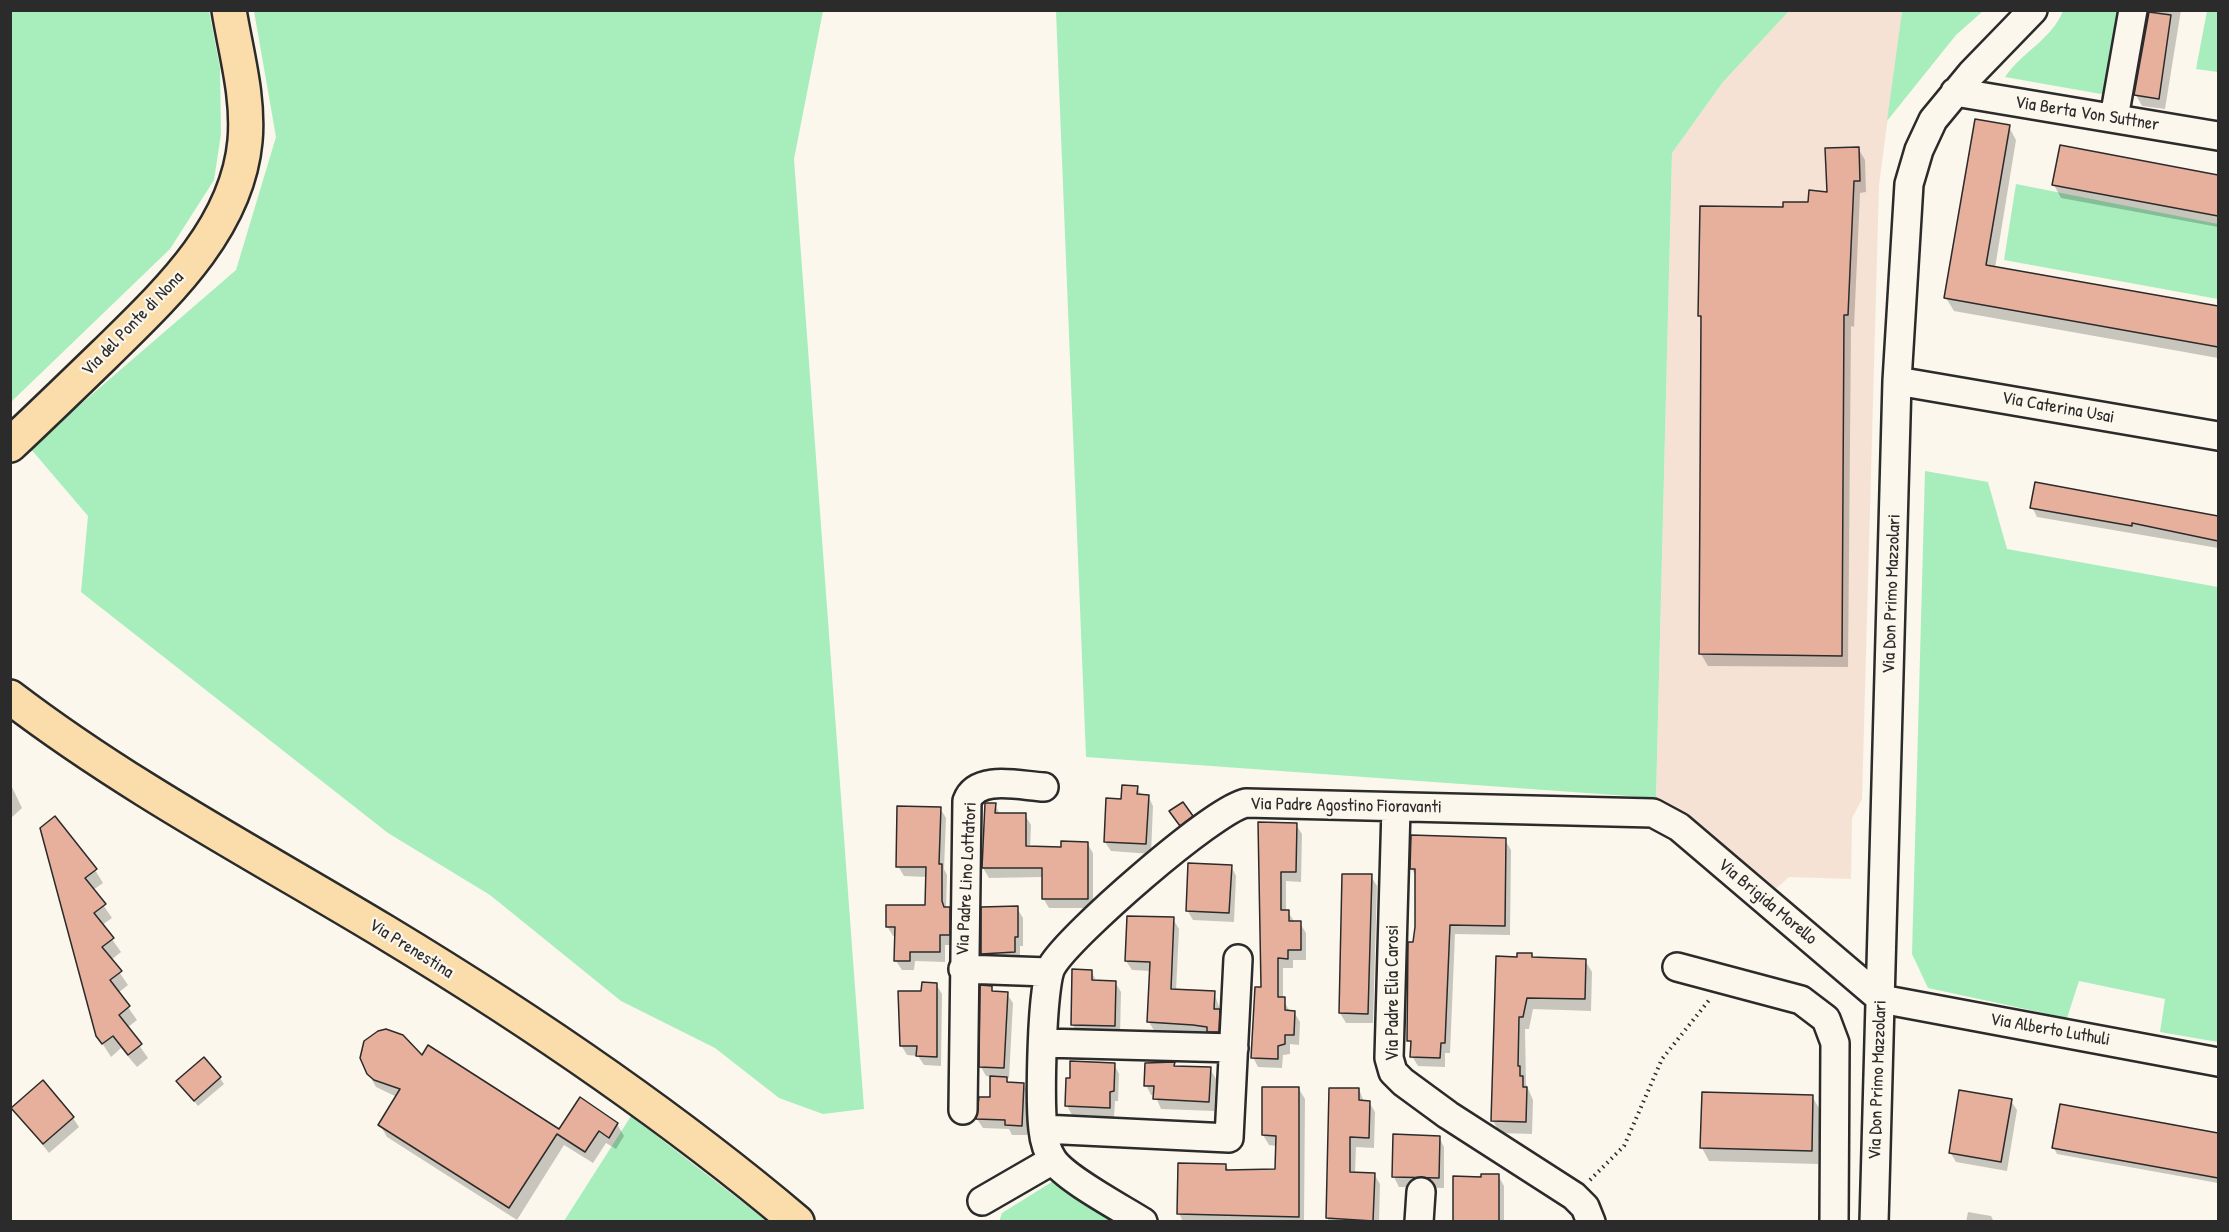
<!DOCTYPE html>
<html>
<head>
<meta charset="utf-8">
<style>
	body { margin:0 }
	#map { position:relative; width:2229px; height:1232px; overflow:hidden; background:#fbf7ec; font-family:"Patrick Hand",sans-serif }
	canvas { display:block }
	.frame { position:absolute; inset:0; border:12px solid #2b2b2b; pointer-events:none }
</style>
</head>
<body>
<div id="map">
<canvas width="2229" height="1232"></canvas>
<div class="frame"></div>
</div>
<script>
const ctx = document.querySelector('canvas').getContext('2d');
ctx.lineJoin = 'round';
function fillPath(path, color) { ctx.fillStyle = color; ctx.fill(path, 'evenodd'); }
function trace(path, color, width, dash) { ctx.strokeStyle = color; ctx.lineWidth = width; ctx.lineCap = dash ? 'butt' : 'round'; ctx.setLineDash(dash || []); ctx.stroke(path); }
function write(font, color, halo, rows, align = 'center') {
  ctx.font = font + ' "Patrick Hand",sans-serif'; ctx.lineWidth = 4.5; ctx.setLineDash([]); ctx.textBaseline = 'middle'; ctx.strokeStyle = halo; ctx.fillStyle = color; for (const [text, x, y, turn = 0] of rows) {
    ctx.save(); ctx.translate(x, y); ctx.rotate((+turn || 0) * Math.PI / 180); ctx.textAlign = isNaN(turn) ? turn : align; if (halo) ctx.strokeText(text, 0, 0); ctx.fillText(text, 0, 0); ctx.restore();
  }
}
fillPath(new Path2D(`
	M1789,11H1902L1879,185L1862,799L1852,818L1851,879L1789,877L1772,892L1656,798L1672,153L1723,82Z`), '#f5e2d4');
fillPath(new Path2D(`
	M11,10L209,11L220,68L221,134L214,180L170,249L11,402Z
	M254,11H823L794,159L864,1109L823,1114L779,1098L715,1048L621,1001L490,895L388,833L81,592L88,516L30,448L236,270L276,137Z
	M1056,11H1789L1723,82L1672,153L1656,798L1086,757Z
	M1902,11H1983L1956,35L1887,121Z
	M2063,11H2120L2107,91L2101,94L2005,77C2022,52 2052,39 2063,11Z
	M2207,11H2218V72L2196,69Z
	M2016,184L2218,224V299L2004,260Z
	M1925,471L1988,482L2007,549L2218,587V1042L2160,1032L2165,999L2079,981L2067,1018L1928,988L1912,954Z
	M631,1116L767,1221H564Z
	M1055,1180L1118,1222H999L1002,1213Z`), '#a7eebc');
fillPath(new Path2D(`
	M2149,10H2181L2165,109L2142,106L2136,95Z
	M2009,127L2016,140L1995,268L2218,308V358L1954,311L1946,298Z
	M2061,147L2218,177V227L2061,198L2054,185Z
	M1858,148L1865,160L1866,192L1860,193L1854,327L1851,326L1848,667L1708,666L1701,654L1703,322L1699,315L1784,209L1809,204L1828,193Z
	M2036,484L2218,518V548L2037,517L2032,507Z
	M10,783L22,808L10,819Z
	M1137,788L1142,796H1148L1153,806L1151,854L1111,851L1105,842L1123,800Z
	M1182,804L1193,819L1182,827L1171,812Z
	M995,805L1000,814L1025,815L1031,825L1030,848H1062L1087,843L1093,853V908H1049L1043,898V877L989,878L983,868Z
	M940,808L946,818L944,869L947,875L946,909L955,918L954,945H945V962L915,961L914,970H902L896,961V936H893L887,926L926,907L927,877L904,876L898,866Z
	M1259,823L1296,825L1302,834L1301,882L1286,881V912H1288L1294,921L1300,923L1306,933V960H1293V968H1283V999L1290,1012H1294L1300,1022L1299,1045L1290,1044V1054L1283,1055L1282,1068L1258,1067L1253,1057L1262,988Z
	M42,829L95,870L103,883L93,890L112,918L102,925L121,952L111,960L128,985L118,993L137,1020L127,1028L148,1058L137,1067L121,1048L111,1057L97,1035Z
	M1505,840L1511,850L1510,935L1455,934L1450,1053H1445V1067L1418,1066L1412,1056V1046L1409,1040L1416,927V877L1412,869Z
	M1231,866L1236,876L1234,922L1193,920L1187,910Z
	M1344,875L1371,876L1377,886L1373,1023H1346L1340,1013Z
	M1017,908L1023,918V946H1020V962L988,963L982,953Z
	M1173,919L1179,929L1176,991L1214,993L1224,1020L1223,1041L1199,1034L1155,1032L1149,1022L1151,971L1132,970L1126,961Z
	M1531,955L1533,959L1585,960L1592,972L1591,1011L1533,1009L1529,1029H1525L1526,1084L1533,1100L1532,1134L1500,1133L1493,1121L1518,958Z
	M1091,971L1097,982H1115L1121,992L1120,1036L1078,1035L1073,1025Z
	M936,984L942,994L941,1066L924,1065L918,1056L907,1055L901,1045L922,993Z
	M991,987L994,993L1007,994L1013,1003L1009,1078H1006L1010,1084H1023L1029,1094L1027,1135H1012L1009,1129L983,1128L977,1119L991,1099L992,1077L986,1076L981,1067Z
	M422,1058L560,1131L617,1124L624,1136L616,1149L606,1143L593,1163L564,1145L517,1220L387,1137L380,1125L397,1097L376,1087L368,1073Z
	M1114,1064L1119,1074L1118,1101H1115L1114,1117L1072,1115L1067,1106Z
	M1174,1064L1176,1068L1210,1069L1216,1079L1214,1111L1161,1109L1155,1095H1151L1146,1085Z
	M220,1078L224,1084L198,1106L178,1081Z
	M1299,1089L1305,1099L1304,1222H1183L1179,1213L1226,1166L1229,1171H1277V1146L1269,1145L1263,1135Z
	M1330,1089H1359L1364,1102H1369L1375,1112L1374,1148L1356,1147L1355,1173L1374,1174L1380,1184L1379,1222H1328Z
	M1812,1096L1820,1110L1818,1164L1709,1161L1702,1148Z
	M2011,1101L2017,1110L2007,1171L1956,1162L1950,1152Z
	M2061,1106L2218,1134V1183L2057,1154L2054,1148Z
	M13,1108L73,1118L79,1127L49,1153Z
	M1439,1137L1444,1147V1188L1399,1187L1394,1177Z
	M1498,1175L1504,1186V1222H1454L1455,1177Z
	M1968,1212L1991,1216L1994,1222H1966Z`), '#0003');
const building = new Path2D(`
	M2149,12L2171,15L2159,99L2134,95Z
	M1975,119L2010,125L1986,265L2218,306V347L1944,298Z
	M2060,145L2218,175V216L2052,185Z
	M1859,147L1860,181H1854L1848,315H1844L1842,656L1699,654L1701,316H1698L1700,206L1783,207V202H1808L1809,190L1827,192L1825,148Z
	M2035,482L2218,516V541L2132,523V526L2030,508Z
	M1122,785L1138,786L1137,794L1149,795L1146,844L1104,842L1106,798L1121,799Z
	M1183,802L1193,816L1180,826L1169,811Z
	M985,803H996L995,813H1026V846L1061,847V841L1088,842V899H1042V868H982Z
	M897,806L941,807L939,864H942V901L944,907H950V935H940V952H910V961H894L895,927H886V905H925L926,867H896Z
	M55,816L97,869L85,878L106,904L94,913L114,938L102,947L122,971L110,980L130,1006L119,1015L142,1044L128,1055L113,1036L102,1044L96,1036L40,828Z
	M1258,822L1297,823L1296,872H1281V910H1289V921H1301V950H1288V959L1278,958V997H1285V1010L1295,1011L1294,1035H1285V1044L1278,1046V1059L1251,1058L1255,987H1261Z
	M1411,835L1506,838L1505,926L1450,925L1445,1043H1441L1440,1058L1410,1057L1411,1041H1407L1408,942H1413L1415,927V869H1410Z
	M1188,863L1232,865L1229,913L1186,911Z
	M1342,874H1372L1368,1014L1339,1013Z
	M1018,906V937H1015V952L981,954V907Z
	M1127,916L1174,917L1171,989L1215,991L1214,1009H1220L1219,1032H1207V1027L1193,1025L1147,1022L1150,962L1125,961Z
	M1517,953H1532V957L1586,959L1585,999L1527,998L1523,1017H1519L1518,1066H1520V1076H1523V1087H1527L1526,1122L1491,1121L1496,956L1517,957Z
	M1072,969L1092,970V980L1116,981L1115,1026L1071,1025Z
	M922,982L937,983V1057L916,1056L917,1046H900L898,991H921Z
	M980,985L992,986V991L1008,992L1004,1068L979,1067Z
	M386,1029L403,1035L422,1055L428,1045L559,1129L580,1097L618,1123L609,1138L599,1131L585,1152L557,1134L509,1208L378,1125L400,1089L374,1080L367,1074L360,1058L364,1041L378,1031Z
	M204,1057L221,1077L194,1101L176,1081Z
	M1070,1061L1115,1063L1114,1091L1110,1092V1108L1065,1106L1066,1078H1070Z
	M1175,1062L1174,1066L1211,1067L1209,1102L1153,1099L1154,1086H1144L1145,1063Z
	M990,1076L1007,1077V1082L1024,1083L1022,1126L1005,1125V1120L976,1119L979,1097H990Z
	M43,1080L74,1117L43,1144L11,1108Z
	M1262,1087H1299V1217L1177,1214L1178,1163L1226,1164V1170L1275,1169L1276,1136L1262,1135Z
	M1329,1088H1359V1100L1370,1101L1369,1138L1350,1137V1172L1375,1173L1373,1221L1326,1218Z
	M1959,1090L2012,1099L2001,1162L1949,1153Z
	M1702,1092L1813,1095L1812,1151L1700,1148Z
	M2060,1104L2218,1133V1178L2052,1148Z
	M1393,1134L1440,1136L1439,1178L1392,1177Z
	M1481,1174H1499V1221H1453V1176L1481,1177Z`);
fillPath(building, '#e7b09c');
trace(building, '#2b2b2b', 1.5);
const minor = new Path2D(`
	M1955,92L2218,136
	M2114,118L2133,10
	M1897,381L2218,436
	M1396,808L1389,1058L1393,1072L1403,1082L1448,1115L1574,1196L1585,1207L1591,1222
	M1677,967L1801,1000L1826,1019L1835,1043L1834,1222
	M963,969L1048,972
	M1044,1043L1234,1048
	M963,1110L967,801C977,774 1021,786 1044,787
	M1043,1129L1229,1138L1238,959
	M982,1201L1053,1160
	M1143,1222C1121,1208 1066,1179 1053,1160C1047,1151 1044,1140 1043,1130C1040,1104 1041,984 1052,966C1070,935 1213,810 1246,803L1653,813L1679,827L1881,999L2218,1062
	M1419,1222L1421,1192
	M1874,1222L1897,381L1909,184L1919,150L1933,120L1971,74L2033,10`);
const major = new Path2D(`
	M10,445C42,415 74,384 106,353C165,295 237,229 245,141C249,97 236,53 229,10
	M10,697C128,787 259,856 385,932C529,1019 668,1113 797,1222`);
trace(minor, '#2b2b2b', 32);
trace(major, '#2b2b2b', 38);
trace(new Path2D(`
	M1590,1180L1624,1146L1662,1059L1710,999`), '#2b2b2b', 4, [1.5, 4.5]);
trace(minor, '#fbf7ec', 27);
trace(major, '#faddab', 33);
write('18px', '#2b2b2b', '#fbf7ec', [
	["Via Berta Von Suttner",2087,114,9],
	["Via del Ponte di Nona",133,324,-46],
	["Via Caterina Usai",2058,408,10],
	["Via Don Primo Mazzolari",1892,594,-88],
	["Via Padre Agostino Fioravanti",1346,806,1],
	["Via Padre Lino Lottatori",967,879,-87],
	["Via Brigida Morello",1767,902,40],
	["Via Prenestina",411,949,32],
	["Via Padre Elia Carosi",1393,993,-90],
	["Via Alberto Luthuli",2050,1030,10],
	["Via Don Primo Mazzolari",1878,1080,-88]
]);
</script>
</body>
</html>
